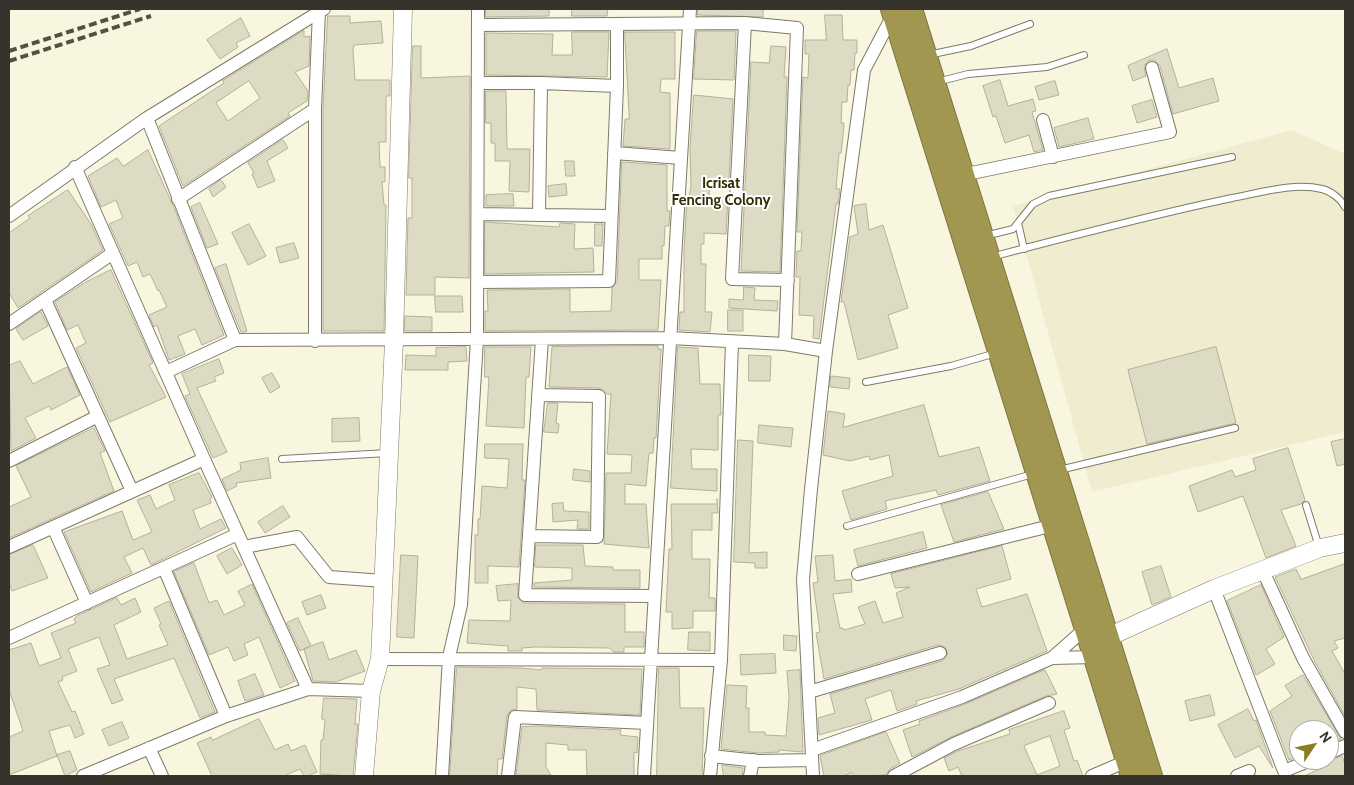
<!DOCTYPE html>
<html>
<head>
<meta charset="utf-8">
<style>
	body { margin:0 }
	#map { position:relative; width:1354px; height:785px; overflow:hidden; background:#f9f6e0; font-family:Cabin,sans-serif }
	canvas { display:block }
	.frame { position:absolute; inset:0; border:10px solid #35332b; pointer-events:none }
	.north { position:absolute; left:1289px; top:720px; width:50px; height:50px; box-sizing:border-box; background:#fff; border:1px solid #aeadaa; border-radius:50%; rotate:56deg; font-size:14px; font-weight:700; line-height:20px; text-align:center; color:#35332b }
	.north::after { content:''; display:block; margin:auto; width:18px; height:22px; background:#8a7e24; clip-path:polygon(50% 0,100% 100%,50% 72%,0 100%) }
</style>
</head>
<body>
<div id="map">
<canvas width="1354" height="785"></canvas>
<div class="frame"></div>
<div class="north">N</div>
</div>
<script>
const ctx = document.querySelector('canvas').getContext('2d');
ctx.lineJoin = 'round';
function fillPath(path, color) { ctx.fillStyle = color; ctx.fill(path, 'evenodd'); }
function trace(path, color, width, dash) { ctx.strokeStyle = color; ctx.lineWidth = width; ctx.lineCap = dash ? 'butt' : 'round'; ctx.setLineDash(dash || []); ctx.stroke(path); }
function write(font, color, halo, rows, align = 'center') {
  ctx.font = font + ' Cabin,sans-serif'; ctx.lineWidth = 4; ctx.setLineDash([]); ctx.textBaseline = 'middle'; ctx.strokeStyle = halo; ctx.fillStyle = color; for (const [text, x, y, turn = 0] of rows) {
    ctx.save(); ctx.translate(x, y); ctx.rotate((+turn || 0) * Math.PI / 180); ctx.textAlign = isNaN(turn) ? turn : align; if (halo) ctx.strokeText(text, 0, 0); ctx.fillText(text, 0, 0); ctx.restore();
  }
}
fillPath(new Path2D(`
	M1292,130L1345,154V432L1092,492L1013,206Z`), '#efeccf');
const building = new Path2D(`
	M486,9H549V16L486,17Z
	M572,9H608L607,16H572Z
	M698,9H763V17L698,15Z
	M825,15H842L843,40H857V53H855L854,70H851L850,85H848L847,102H842L841,123H844L843,136L841,153H839L836,189H840L838,204H836L819,339L813,338L814,316L799,315L800,277H796L797,251H801L802,232H797L803,77L808,78L809,54H805V40H826Z
	M328,16H350V23L381,21L383,43L354,45L353,49L355,80H390V96H386V142H379L380,167H385V182H382L384,205H386L384,331H323V109Z
	M241,18L250,36L236,43L238,47L220,59L207,40Z
	M304,31V37L310,36L309,66L295,72L308,91L307,101L288,113L290,116L183,186L159,126L224,83L223,81ZM249,81L260,98L228,121L216,103Z
	M697,31H736L734,80L694,79Z
	M572,32H609L607,77L486,75V33L553,34L552,55H572Z
	M625,32H675V79H661L660,92L670,93V149L623,146L625,119H629Z
	M413,46H421V78L470,76L469,278L435,277V295H406L408,218H412V178H409Z
	M771,46L786,47L784,77H787L780,272L741,271L751,62L769,63Z
	M1167,49L1179,88L1213,78L1219,101L1173,114L1160,66L1154,60H1149L1144,66L1146,76L1133,81L1128,66Z
	M1000,80L1008,106L1033,99L1036,111L1032,112L1043,150L1034,152L1029,135L1005,143L996,116L993,117L983,86Z
	M1055,81L1059,95L1039,100L1035,87Z
	M486,91H506L507,149H530L529,192L509,191L510,161H495V143H491V123H486Z
	M694,95L733,99L729,179H710L709,197H728L726,234L704,233V244H701V264H706L705,312H712L710,332L679,330L680,312H684V251L687,197H689L691,186L690,149Z
	M1152,100L1157,117L1137,123L1132,106Z
	M1088,118L1094,139L1059,147L1054,128Z
	M283,140L288,148L267,161L275,181L258,188L252,174L254,173L248,163Z
	M148,150L175,210L224,335L202,345L195,329L178,336L185,354L169,360L157,325L154,327L149,315L167,307L159,290L158,291L150,274L143,277L137,262L128,266L109,224L123,218L116,200L101,207L88,176L117,158L123,166Z
	M565,161H574L575,176H566Z
	M622,162L667,165V211H670L669,226H665L664,246H662V259H639V280H661L658,330L485,331V311H488L487,290L570,289V312L611,311L612,288L617,281Z
	M221,180L226,187L213,197L209,189Z
	M566,184L567,195L549,197L548,186Z
	M68,190L91,224L103,250L18,308L9,293V233L30,218L28,216Z
	M513,194L514,206H486V195Z
	M200,203L218,244L207,248L191,207Z
	M866,204L869,230L883,225L908,308L888,315L898,348L858,360L844,302H841L850,237L858,234L854,206Z
	M485,222L559,227L560,223L575,224L574,249L593,248L594,272L485,274Z
	M249,224L266,256L248,265L232,233Z
	M595,224H603L602,246H595Z
	M294,243L299,258L280,263L276,248Z
	M226,264L247,331L244,332H241L215,268Z
	M111,270L153,363L149,365L166,397L110,422L76,348L86,343L78,325L67,330L55,302L84,283Z
	M744,287L755,288L754,300L778,301L777,311L729,308V299L743,300Z
	M435,296H462L463,312H436Z
	M728,310H743V331H728Z
	M41,312L48,326L23,340L16,329Z
	M405,316L432,317V331H405Z
	M658,346V349H661L656,438H654L653,453H649L646,486L625,484V504H646L649,548L604,544L606,473H631L632,455L607,454L611,394H607L599,388L549,387L552,347Z
	M466,347L467,361L448,362V370H405L406,355L436,356V348Z
	M485,347H531L529,377H526L524,428L486,426L489,377H485Z
	M678,347L698,348L700,384H720L721,415H718V450L691,449L692,469H717V491L671,488Z
	M1216,347L1236,423L1147,444L1128,370Z
	M749,355L771,356L770,381H749Z
	M219,359L224,373L214,377L216,381L197,388L227,452L213,458L185,396L190,394L182,374Z
	M20,361L33,384L67,367L80,395L51,410L49,406L25,418L36,438L11,451L9,366Z
	M272,373L280,387L270,393L262,378Z
	M831,376L850,378L849,389L830,387Z
	M548,403H558L556,423L559,424L558,433L544,432Z
	M924,405L939,457L979,447L990,481L938,495L936,490L885,501L887,509L851,520L842,491L893,476L889,455L870,460L869,456L850,461L823,455L828,411L845,414L843,427Z
	M359,418L360,441L332,442V419Z
	M759,425L793,428L791,447L758,443Z
	M94,428L105,451L100,453L114,491L9,538V507L31,497L16,466Z
	M1345,439V464L1337,466L1331,442Z
	M738,440L753,441L749,553L767,552V568H755V563L734,562Z
	M485,444H523L522,480H525L519,567L488,566V583H475V535H478V519H480L482,486L507,488L509,459L485,458Z
	M1288,448L1305,500L1301,504L1281,510L1296,546L1266,558L1243,496L1198,512L1189,486L1232,470L1235,477L1256,470L1253,459Z
	M268,458L271,478L236,483L237,486L227,491L222,479L241,470L240,463Z
	M574,469L590,471V482L573,480Z
	M199,473L212,497L210,499L211,503L193,510L200,529L221,519L226,528L151,565L143,548L124,557L132,573L91,592L64,532L122,511L133,540L152,532L137,500L150,495L156,509L175,500L169,485Z
	M988,492L1004,529L954,542L941,505Z
	M717,499L718,513H712V530H692V559H710L709,598H715V611H693V628L672,629V612H666L669,549H672L671,504H717Z
	M563,503L564,511L589,512V529H577L578,520L553,522L552,504Z
	M283,506L290,517L265,533L258,522Z
	M923,532L927,548L858,566L854,550Z
	M33,545L48,578L12,591L9,583V555Z
	M536,545H583L585,566L613,567V570H640V588L534,587V583L572,580V568L535,567Z
	M1002,546L1011,579L976,589L982,607L1027,594L1047,651L959,689L916,701L917,704L897,711L891,690L865,699L872,720L819,735L818,718L835,713L830,694L942,661L948,654L945,647L938,645L824,679L816,633L820,632L813,583L818,582L815,556L833,555L835,581L851,579L852,592L833,594L840,628H843L844,630L865,624L858,607L875,601L883,623L903,617L896,593L910,587L895,588L891,574Z
	M232,548L242,565L227,574L217,556Z
	M401,555L418,556L414,638L397,637Z
	M194,563L209,603L217,600L224,615L245,605L238,591L252,584L295,681L280,688L259,637L244,644L248,655L234,661L228,647L209,655L174,572Z
	M1345,564V638L1334,641L1338,648L1332,651L1345,674V716L1315,662L1275,577L1296,569L1301,579Z
	M1161,566L1171,597L1152,605L1142,572Z
	M518,584V598L524,603L625,604V632H644V647H624V652H614L609,648L535,647L522,648V651H508V646L467,643L469,620L510,621L511,600L498,601L496,586Z
	M1261,585L1284,637L1266,649L1275,664L1256,675L1227,601Z
	M321,595L326,608L307,615L302,602Z
	M117,598L121,605L135,598L141,612L114,625L127,659L168,645L159,625L161,624L154,608L169,601L215,712L200,718L174,658L114,679L123,700L112,704L97,669L110,665L99,637L68,649L77,671L62,677L63,680L58,682L72,712L75,711L84,734L75,738L70,725L49,731L57,756L9,775V737L23,731L9,690V650L31,643L39,666L61,658L51,633L76,623L74,619L77,616Z
	M298,618L311,646L300,651L287,623Z
	M689,632H710V651L688,650Z
	M784,635L797,636L796,651L784,650Z
	M323,642L329,660L356,650L365,671L336,682L313,681L304,649Z
	M775,654L776,673L741,675L740,655Z
	M457,667L521,668L541,670L542,668L642,669L640,715L537,710L536,689L517,687V709L511,710L507,716L502,759H498L497,776H450Z
	M659,668H679L680,708H704L702,776H657Z
	M800,670L803,752L779,750V752L758,753L721,749L727,685L747,686L746,708H749V732H765V735L786,736L789,698L787,671Z
	M1045,670L1057,694L1046,696L951,737L912,757L903,730L920,724L919,721L965,704Z
	M255,674L264,695L245,701L238,681Z
	M1303,675L1341,739L1329,744V730H1299V756L1289,760L1270,711L1292,696L1285,686Z
	M1210,695L1215,715L1190,721L1185,701Z
	M324,698L357,699L355,724H358L353,776L320,774L321,740H323L325,720L322,719Z
	M1248,709L1254,721L1256,720L1273,768L1259,746L1235,758L1218,725Z
	M1064,711L1070,728L1064,730L1074,761L1077,760L1083,776H962L958,767L949,771L944,758L958,751L1010,734L1009,730ZM1050,736L1060,766L1037,775L1024,746Z
	M259,719L275,750L288,744L291,751L305,745L317,772L307,776H304L300,769L284,776H212L197,743L211,737L212,740Z
	M122,722L129,738L109,746L102,730Z
	M537,726L621,730L620,735L638,737L637,753L634,752V776H587L586,750H568V745L546,743V767L551,775H516L522,727Z
	M886,732L900,763L890,769L886,775L854,776L852,773L842,776H824L820,756Z
	M70,751L77,770L65,776L57,755Z
	M1342,756L1345,764V776H1304L1329,765V761Z
	M722,765L743,768L742,776H724Z`);
fillPath(building, '#dedbc5');
trace(building, '#b3b09b', 1);
const lane = new Path2D(`
	M928,55L971,46L1030,24
	M937,82L968,74L1047,67L1084,55
	M1018,223L1024,249
	M985,236L1013,229L1033,204L1049,196L1232,157
	M991,257C1071,236 1151,215 1232,198C1259,193 1294,182 1322,189C1331,191 1341,199 1345,207
	M866,382L951,366L996,353
	M282,459L388,453
	M1059,470L1235,428
	M1306,505L1319,547
	M847,526L1033,474`);
const street = new Path2D(`
	M745,23L732,279L788,280
	M478,25L745,23L797,28L785,344
	M478,83H541L617,86
	M147,118L235,340L670,338L785,344L826,351
	M1043,120L1053,157
	M614,153L681,158
	M75,167L204,459L308,689
	M962,175L1170,132L1152,68
	M178,199L315,109
	M478,214L611,216
	M539,215L541,83
	M9,216L147,118L324,9
	M477,282L609,281L617,86V24
	M45,300L132,491
	M9,324L113,253
	M542,339L525,595L654,596
	M315,341V109L319,11
	M166,372L235,340
	M9,461L98,416
	M53,527L87,603
	M529,536L597,537L599,396L538,395
	M9,547L204,459
	M244,547L297,537L329,577L384,581
	M164,568L226,716
	M1263,571L1303,658L1345,732
	M858,574L1054,525
	M1214,589L1284,771L1311,760
	M9,638L238,534
	M1052,658L1095,657
	M380,659L721,660
	M809,692L940,653
	M149,748L162,776
	M812,750L962,697L1052,658L1086,628
	M1329,753L1345,746
	M711,756L758,761L812,760
	M83,776L226,716L308,689L371,691
	M442,776L449,657L461,605L477,339L478,9
	M508,776L515,717L647,723
	M644,776L690,9
	M710,776L721,660L732,342
	M750,776L753,760
	M813,776L803,579L811,489L826,351L864,70L894,13
	M894,776L954,744L1049,703
	M1092,776L1127,761
	M1237,776L1249,771`);
const secondary = new Path2D(`
	M1108,637L1214,589L1320,548L1345,543
	M364,776L371,691L380,659L394,341L403,9`);
const highway = new Path2D(`
	M892,9L1132,776
	M911,9L1151,776`);
trace(lane, '#7d7b67', 8);
trace(street, '#7d7b67', 14);
trace(secondary, '#7d7b67', 19);
trace(highway, '#7c7443', 24);
trace(lane, '#fff', 6);
trace(street, '#fff', 12);
trace(secondary, '#fff', 18);
trace(highway, '#a29750', 22);
trace(new Path2D(`
	M9,51L140,9
	M9,61L151,16`), '#535046', 4, [8, 4]);
write('bold 15px', '#332d02', '#fff', [
	["Icrisat",721,184],
	["Fencing Colony",721,201]
]);
</script>
</body>
</html>
